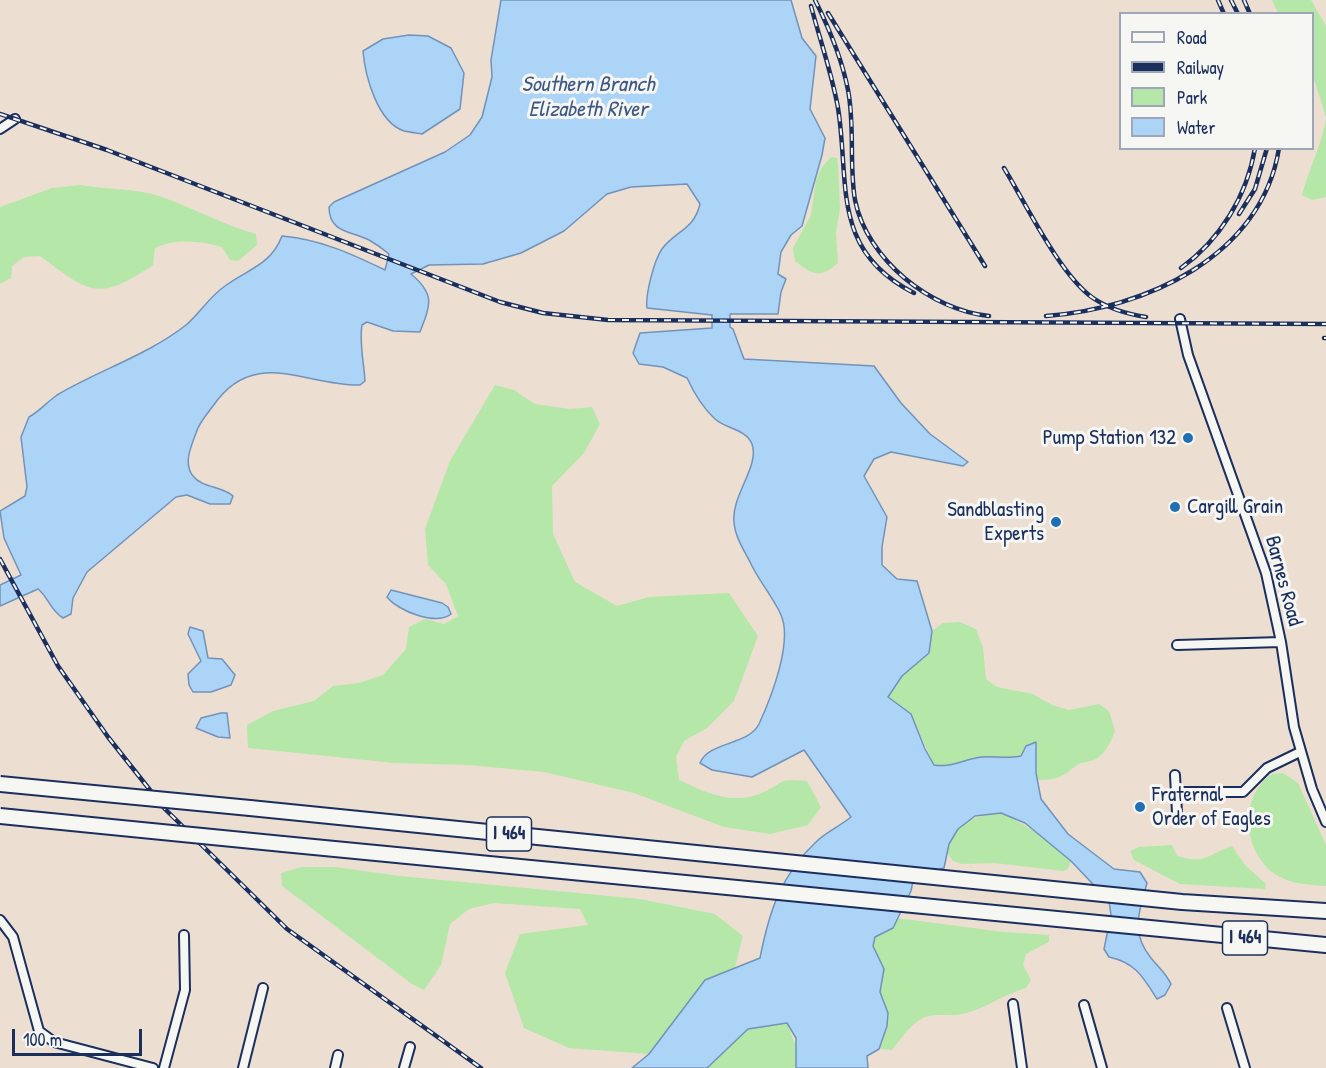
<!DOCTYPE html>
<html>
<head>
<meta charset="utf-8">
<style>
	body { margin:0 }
	#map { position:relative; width:1326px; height:1068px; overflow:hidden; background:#ecdfd2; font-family:"Patrick Hand",sans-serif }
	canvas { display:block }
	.legend { position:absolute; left:1119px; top:12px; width:195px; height:138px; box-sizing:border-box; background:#f6f6f2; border:2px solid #9ea6b7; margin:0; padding:8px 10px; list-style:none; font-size:18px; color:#1b2f5e }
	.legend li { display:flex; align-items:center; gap:12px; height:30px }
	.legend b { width:30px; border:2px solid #9ea6b7 }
	.scale { position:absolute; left:12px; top:1029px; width:130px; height:27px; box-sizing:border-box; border:3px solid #1b2f5e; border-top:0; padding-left:8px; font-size:18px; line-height:21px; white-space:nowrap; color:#1b2f5e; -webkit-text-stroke:4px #f6f6f2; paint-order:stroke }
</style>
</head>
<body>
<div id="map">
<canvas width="1326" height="1068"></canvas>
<ul class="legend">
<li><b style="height:8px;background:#f6f6f2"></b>Road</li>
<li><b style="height:8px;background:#1b2f5e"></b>Railway</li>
<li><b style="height:16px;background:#b4e7a8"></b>Park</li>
<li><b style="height:16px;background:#acd4f7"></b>Water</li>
</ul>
<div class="scale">100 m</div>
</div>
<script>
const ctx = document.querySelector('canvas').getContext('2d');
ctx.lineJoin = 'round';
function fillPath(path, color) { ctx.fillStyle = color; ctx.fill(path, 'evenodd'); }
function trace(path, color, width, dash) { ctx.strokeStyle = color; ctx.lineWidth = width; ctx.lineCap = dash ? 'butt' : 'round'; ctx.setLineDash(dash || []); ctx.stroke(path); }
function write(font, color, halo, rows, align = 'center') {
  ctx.font = font + ' "Patrick Hand",sans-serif'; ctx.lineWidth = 6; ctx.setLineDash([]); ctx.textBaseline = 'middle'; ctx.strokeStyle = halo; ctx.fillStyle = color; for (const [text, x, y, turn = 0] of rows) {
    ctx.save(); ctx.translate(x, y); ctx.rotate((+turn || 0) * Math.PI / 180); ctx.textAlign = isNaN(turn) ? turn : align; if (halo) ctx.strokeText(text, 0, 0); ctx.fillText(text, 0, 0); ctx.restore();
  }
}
fillPath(new Path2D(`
	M1272,0H1311L1326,26V117L1313,76L1312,14L1278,13Z
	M1326,118V197L1312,200L1302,195C1309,168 1322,145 1326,118Z
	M831,157L837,158L838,165L840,208L836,233L838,263C819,279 813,275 795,261L793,248L811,215L816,180L822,167Z
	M80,185C107,190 136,188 162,197C194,208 223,225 256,234L257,245L238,261L230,260L222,247C201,241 175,238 155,248L153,265C97,303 89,292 40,256L24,257L12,266L11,278L0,284V207L52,188Z
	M495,385L514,390L535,404L570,409L592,407L600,424L584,453L552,486L553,534L575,582L617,606L649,597L729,593L758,636L734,701L707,728L684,741L676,757L679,780C707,793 733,806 764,792C787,781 777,779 807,781L821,807L808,825L770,834L724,827L634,793L544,772L468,765L395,763L248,748L247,725L273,711L314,701L333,686L359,683L383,675L406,649L409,627L425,619L444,624L458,616L446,584L428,565L425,529L450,461Z
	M960,622L976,629L983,648L986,679L997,687L1033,694L1052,705L1069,710L1099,704L1109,711L1115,731C1111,741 1106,753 1096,759C1090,762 1082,762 1077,765C1062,777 1058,780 1038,780L1026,746L1021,756C1007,759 995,756 981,757C964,759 951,768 934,765L911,714L888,697L902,676L929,653L932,631L943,623Z
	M1283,773L1298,783L1326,845V886C1312,885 1292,884 1280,877C1243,857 1237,797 1272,774Z
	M1001,813C1027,824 1050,842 1071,861L1068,869L1063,871L995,863L962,864L953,861L947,852C953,821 974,816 1001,813Z
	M1172,845L1177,856C1206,865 1208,854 1232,846L1245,865L1266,884L1265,889L1180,884L1134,860L1130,851L1139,847Z
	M302,867H335L400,876L640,899L715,914L743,936L734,971L705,980L649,1054L569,1048L524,1028L505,973L520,934L588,925L580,909L494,903L469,909L450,924L441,965L424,990L412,984L282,886L281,873Z
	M896,918L1004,932L1049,935V942L1026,954L1023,965L1031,980L1026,988C1003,994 986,1009 962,1014C949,1017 932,1012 921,1019C909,1026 901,1039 892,1050L879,1049L887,1028L888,1013L880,992L884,969L873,946L875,937L893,928Z
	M787,1023L797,1049L796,1068H707L748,1029Z`), '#b4e7a8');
const water = new Path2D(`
	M501,0H791L802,38L816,56L810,109L825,138L822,155L802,226L791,235L781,252L778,274L786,279L781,292L778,314H730V327L733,329L744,359L874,366L901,403L930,434L968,462L963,466L891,452L874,459L864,476L887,517L882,547V565L897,579L917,581L932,631L929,653L902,676L888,697L911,714L925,749L934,765C951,768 964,759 982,757C995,756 1007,759 1021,756L1026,746L1036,742V773L1041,799L1068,834L1114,869L1140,872L1147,883C1139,912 1130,932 1151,958C1158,967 1166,973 1171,984L1165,995L1157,999C1143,977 1136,963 1109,957L1104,949L1111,915L1109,901L1071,861L1025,823L1001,813L975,816L958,829L949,844L944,868L914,876L911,891L893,928L875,937L873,946L884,969L880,992L888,1013L887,1026L879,1049L867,1056L868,1068H796V1038L787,1023L748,1029L707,1068H632L649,1054L705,980L760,958C769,912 781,874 817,841C825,833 840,826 851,817L804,750L752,777L712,770L700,763C709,741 748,746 759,724C771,698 793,642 781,615C773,597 759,581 751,564C744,550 735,537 734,522C731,496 760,466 752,444C746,429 726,429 715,419C703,408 694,393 687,378L663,367L639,364L633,353L640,333L712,328V315L647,308C645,296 654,260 662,249C675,231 694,230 700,204L687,184L631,187L607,194L564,231L521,253L483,264L429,265L411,274C435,294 431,304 420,332L393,331L367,322L362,325C359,342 364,363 365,381L360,385C305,386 254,346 213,406C207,414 199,423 196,433C191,447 183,463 193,476C202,488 222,486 233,496L230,504H210L187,495L176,497L87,572L73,598L71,614L63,618C50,610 49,598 38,589L0,606V585L21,575L4,538L0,511L25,496L27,487L21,437L29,417C40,411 47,402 57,395C99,370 148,355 186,325C200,313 210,296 225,286C248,269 271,265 282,236C319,239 352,254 385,270L389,254C383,249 376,244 369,240C351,231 329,233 329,207L334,202L445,152L470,135L482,117L492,77L491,60Z
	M409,35L428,36L451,48L464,73L460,109L422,134C416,133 409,132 404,131C377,122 365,75 363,51L383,39Z
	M391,590L442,603L448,607L451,614C436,626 398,611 387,597Z
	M190,627L203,631L208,658L222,659L235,675L231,685L211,692H193L189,685L188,674L201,661L188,634Z
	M221,713H227L230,738L218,737L196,728L201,718Z`);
fillPath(water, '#acd4f7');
trace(water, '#7292ba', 1.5);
const minor = new Path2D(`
	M0,129L15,119
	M1180,319L1188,355L1266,573L1281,642L1294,727L1312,789L1326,822
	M1177,645L1281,642
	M1175,775L1177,813
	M1176,792H1243L1267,768L1300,752
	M0,920L13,937L39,1031L54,1042L153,1068
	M1013,1004L1022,1068
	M1084,1005L1102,1068
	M1227,1008L1245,1068
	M164,1068L185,990L184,935
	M243,1068L263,988
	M335,1068L338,1055
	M404,1068L410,1047`);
const motorway = new Path2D(`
	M250,808L1182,902L1326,911
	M283,844L1326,945`);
trace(minor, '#1b2f5e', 12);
trace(motorway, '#1b2f5e', 18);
trace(minor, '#f6f6f2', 8);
trace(motorway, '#f6f6f2', 14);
const rail = new Path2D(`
	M815,0C829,28 842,59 848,90C855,126 849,164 855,200C867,260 931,310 989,316
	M1218,0L1224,14
	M1231,0L1238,14
	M1244,0L1250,14
	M811,6C820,40 832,74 838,108C850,183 830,250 914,293
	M828,13L985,266
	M0,114L107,150L500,302L543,313L608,320L1326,324
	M1004,168C1026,204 1060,275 1093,298C1109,309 1127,314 1146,317
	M1239,214L1255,189L1267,148
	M1181,268C1220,240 1247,196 1255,148
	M1046,316C1144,309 1262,257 1279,148
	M1324,338H1326
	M0,559L58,666L108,737L165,809L287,929L481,1068`);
trace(rail, '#1b2f5e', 4.5);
trace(rail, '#f6f6f2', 2, [7]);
const motorwayBridge = new Path2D(`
	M0,784L250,808
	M0,816L283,844`);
trace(motorwayBridge, '#1b2f5e', 18, []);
trace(motorwayBridge, '#f6f6f2', 14);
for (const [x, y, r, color] of [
	[1188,438,6,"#1f6fb2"],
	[1175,507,6,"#1f6fb2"],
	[1056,522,6,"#1f6fb2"],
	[1140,807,6,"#1f6fb2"]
]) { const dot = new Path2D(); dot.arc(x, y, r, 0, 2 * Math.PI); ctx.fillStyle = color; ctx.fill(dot); trace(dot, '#f6f6f2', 2); }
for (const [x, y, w] of [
	[509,834,45],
	[1245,938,45]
]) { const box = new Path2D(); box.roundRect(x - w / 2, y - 17, w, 34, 4.5); ctx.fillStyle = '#f6f6f2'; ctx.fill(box); trace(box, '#1b2f5e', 1.5); }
write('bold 20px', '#1b2f5e', null, [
	["I 464",509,834],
	["I 464",1245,938]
]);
write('21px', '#1b2f5e', '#f6f6f2', [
	["Pump Station 132",1176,438],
	["Cargill Grain",1187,507,"left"],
	["Sandblasting",1044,510],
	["Experts",1044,534],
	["Fraternal",1152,795,"left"],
	["Order of Eagles",1152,819,"left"]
], 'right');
write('21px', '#1b2f5e', '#f6f6f2', [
	["Barnes Road",1283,581,75]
]);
write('italic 22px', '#3f5884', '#f6f6f2', [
	["Southern Branch",588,85],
	["Elizabeth River",588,110]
]);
</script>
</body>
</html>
